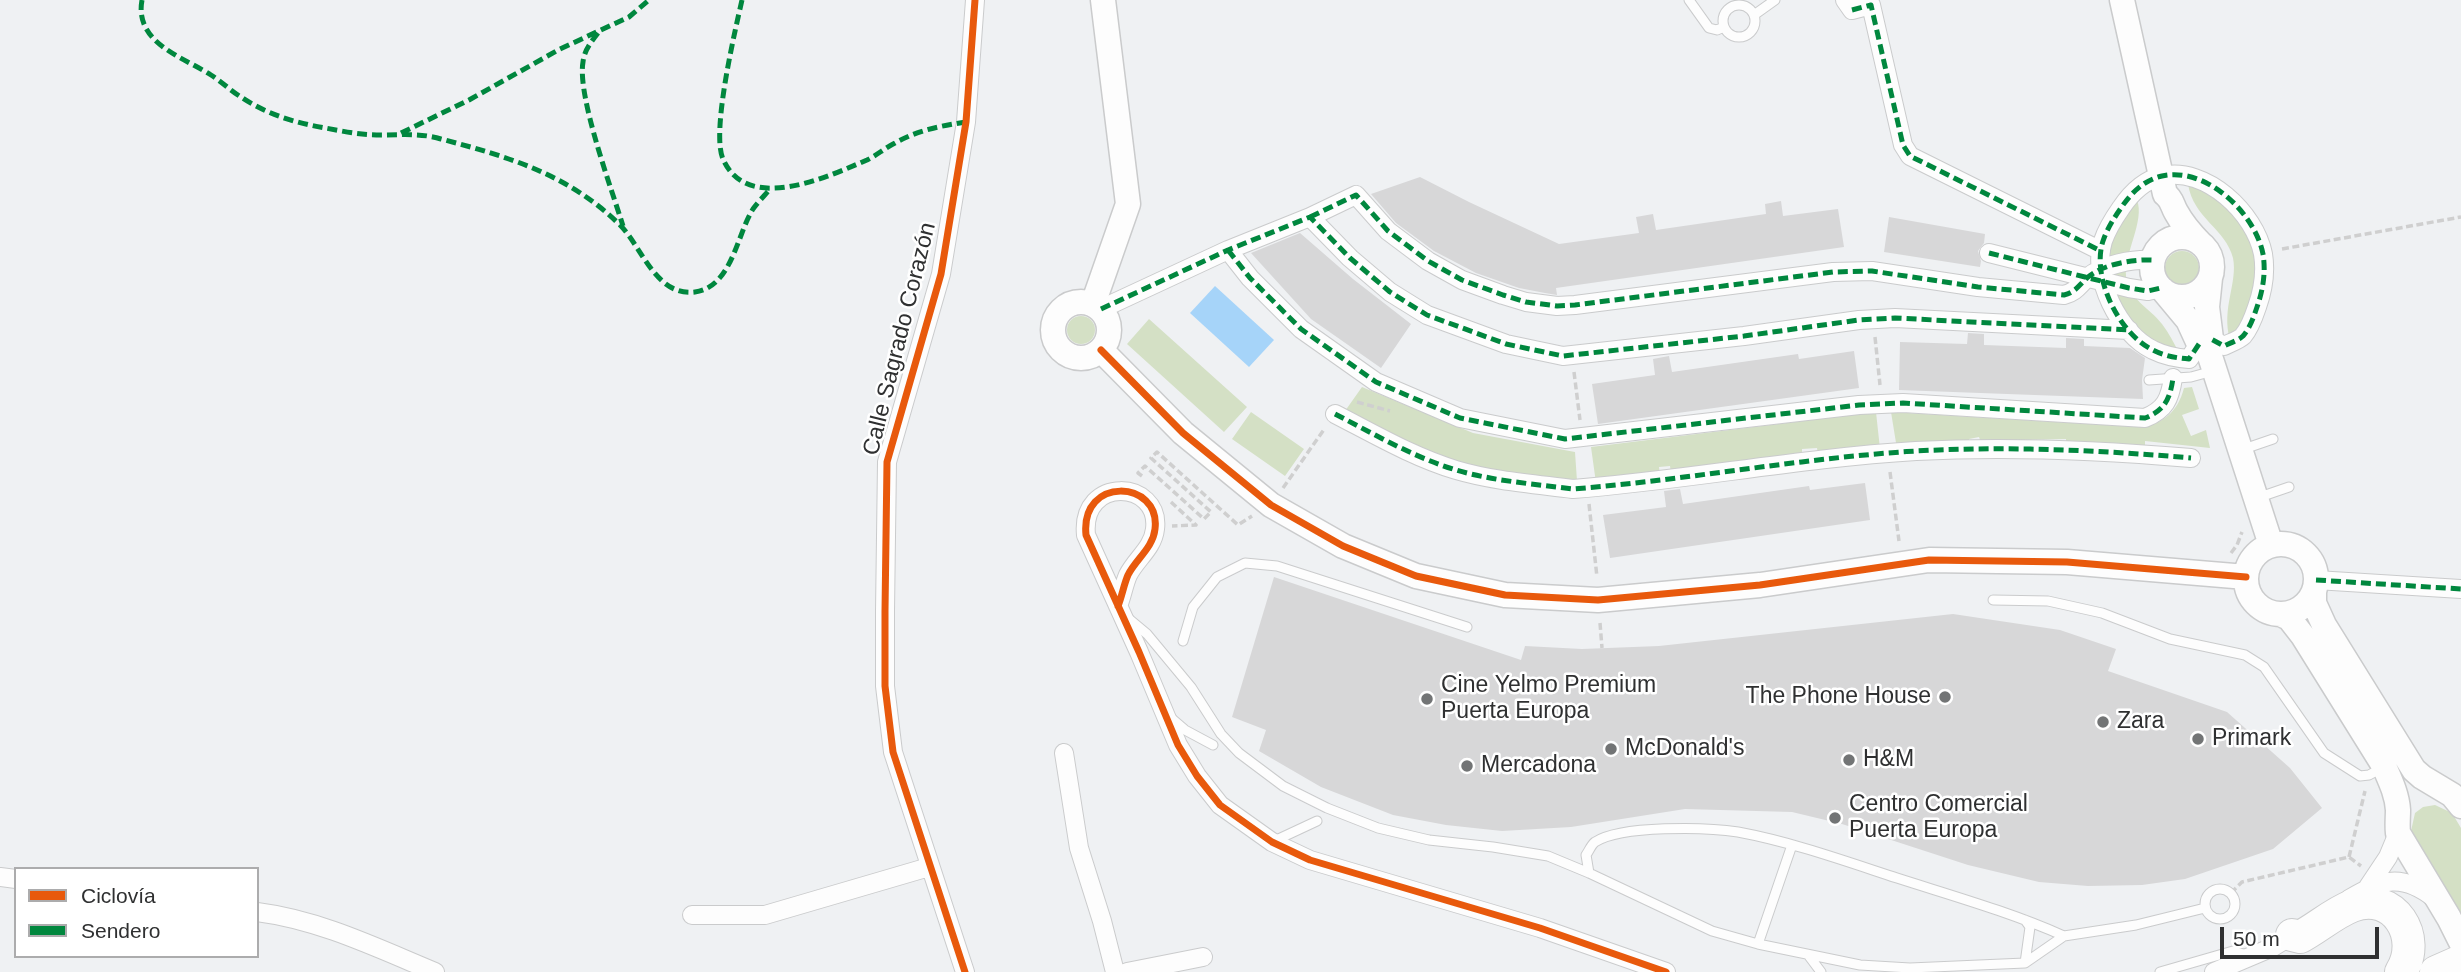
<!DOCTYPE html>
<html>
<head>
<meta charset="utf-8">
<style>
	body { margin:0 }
	#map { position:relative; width:2461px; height:972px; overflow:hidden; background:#eff1f3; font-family:Arial,sans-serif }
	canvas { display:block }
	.legend { position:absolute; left:14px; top:867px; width:245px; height:91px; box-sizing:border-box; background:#fff; border:2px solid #acacad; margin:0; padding:9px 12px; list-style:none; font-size:21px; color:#2f3031 }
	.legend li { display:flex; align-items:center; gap:14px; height:35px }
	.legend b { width:35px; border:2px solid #acacad }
	.scale { position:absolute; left:2220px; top:927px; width:159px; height:32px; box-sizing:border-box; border:4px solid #2f3031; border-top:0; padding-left:9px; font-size:21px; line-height:24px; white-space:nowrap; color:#2f3031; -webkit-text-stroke:5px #fff; paint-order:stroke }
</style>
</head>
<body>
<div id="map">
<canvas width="2461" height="972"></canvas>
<ul class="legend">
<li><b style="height:9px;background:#e8590c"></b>Ciclovía</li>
<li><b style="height:9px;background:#00873e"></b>Sendero</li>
</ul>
<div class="scale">50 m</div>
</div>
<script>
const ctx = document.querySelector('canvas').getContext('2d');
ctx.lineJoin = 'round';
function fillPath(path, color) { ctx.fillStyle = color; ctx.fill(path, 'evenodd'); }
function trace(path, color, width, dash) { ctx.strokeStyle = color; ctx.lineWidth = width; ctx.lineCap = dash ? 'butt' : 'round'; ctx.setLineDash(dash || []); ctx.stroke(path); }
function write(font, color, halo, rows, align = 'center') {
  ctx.font = font + ' Arial,sans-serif'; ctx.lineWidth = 5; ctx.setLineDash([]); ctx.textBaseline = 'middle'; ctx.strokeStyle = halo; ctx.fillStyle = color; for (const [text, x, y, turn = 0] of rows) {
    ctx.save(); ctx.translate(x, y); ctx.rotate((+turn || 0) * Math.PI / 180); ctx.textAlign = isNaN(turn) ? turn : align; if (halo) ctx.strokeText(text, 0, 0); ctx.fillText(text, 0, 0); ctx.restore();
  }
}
fillPath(new Path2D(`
	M2193,183C2205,192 2229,204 2237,215C2264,254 2264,306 2230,340C2221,308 2238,283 2233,258C2226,229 2193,218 2188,184Z
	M2137,200C2145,221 2124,253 2126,276C2129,300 2149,307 2162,324C2169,333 2174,343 2179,353L2148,340L2125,318L2106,274L2111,244L2120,222Z
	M2165 268a17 17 0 1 1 34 0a17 17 0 1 1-34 0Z
	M1067 330a14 14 0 1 1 28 0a14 14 0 1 1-28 0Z
	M1149,319L1247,407L1224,432L1127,344Z
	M1362,387L1473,433L1575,452L1577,481L1462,467L1345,411Z
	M2192,387L2199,409L2182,415L2191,436L2206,430L2210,448L2145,441V449L2066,444V439L2019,440L1982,445L1979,437L1969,439V446L1897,449L1891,412L2139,427C2162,425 2178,412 2184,388Z
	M1251,412L1304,449L1285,476L1232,439Z
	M1876,412L1880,449L1818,455L1817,448L1802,449V457L1671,473L1670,466L1659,467L1660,475L1596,483L1591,447Z
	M2435,805L2452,813L2461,828V914L2411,831L2415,813L2423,807Z`), '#d4e0c5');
fillPath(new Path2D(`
	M1215,286L1274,340L1249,367L1190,313Z`), '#a6d4f9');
fillPath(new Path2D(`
	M1420,177L1469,202L1559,244L1639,233L1636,217L1653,214L1656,230L1766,214L1765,204L1781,201L1783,216L1838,209L1844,247L1556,288L1557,295L1545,293L1519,288L1476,273L1434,251L1396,223L1371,194Z
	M1889,217L1985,234L1984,243L1978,251L1981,261L1980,267L1884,252Z
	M1300,233L1353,279L1411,324L1381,368L1311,319L1251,253Z
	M1968,333L1984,334V345L2066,348V338L2084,339V346L2130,348L2145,358L2142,380L2143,399L1899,390L1900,342L1967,344Z
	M1854,351L1859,388L1598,424L1592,384L1655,375L1653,359L1669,356L1672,372L1798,354L1799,359Z
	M1865,483L1870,520L1610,558L1603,515L1666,507L1664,491L1680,489L1683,504L1809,486L1810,490Z
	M1274,577L1521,660L1525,646L1582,649L1659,646L1953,614L2060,630L2116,649L2108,671L2227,712L2290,768L2322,808L2273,849L2185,879L2142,885L2088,886L2039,882L1968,865L1842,824L1792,812L1685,809L1571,827L1502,831L1446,825L1393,815L1321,787L1259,751L1266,730L1232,717Z`), '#d7d7d8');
const lane = new Path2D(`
	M1689,0L1709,28L1717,30L1724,27
	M1723 21a16 16 0 1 1 32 0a16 16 0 1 1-32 0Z
	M1754,15L1775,0
	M2149,380L2191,377L2213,371
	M2241,450L2273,439
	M2257,498L2289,487
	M1993,600L2048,601L2102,613L2170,639L2245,655L2264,667L2324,753L2360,776L2369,775L2382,768
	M1129,619L1147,634L1191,687L1221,734L1239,753L1283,786L1327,808L1378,828L1429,840L1493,847L1548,856L1589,873L1712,931L1758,944L1860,965L1910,968L2025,963L2064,936L2136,925L2205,908
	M1183,641L1193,607L1217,577L1245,563L1277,566L1467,627
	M1171,718L1185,730L1213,745
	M1272,842L1317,821
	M1589,873L1586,855C1589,851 1591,845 1595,842C1621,825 1707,827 1738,832C1792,842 1845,861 1897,878C1953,896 2010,912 2064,936
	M2205 904a15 15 0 1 1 30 0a15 15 0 1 1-30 0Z
	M1758,944L1792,845
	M1809,956L1821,972
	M2025,963L2030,927L2025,920
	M2160,972L2233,951L2247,955`);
const street = new Path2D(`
	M1845,0L1852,10L1871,5L1903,145L1910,156L2101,251
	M1310,217L1356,195L1388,231L1428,261L1462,280L1503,295L1526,302L1557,306L1575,305L1833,272L1872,271L1978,287L2064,295C2076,292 2079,285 2087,278C2102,264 2134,259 2153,260
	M1228,250L1250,278L1301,329L1376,382L1460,418L1565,439L1859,405L1903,403L2145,418C2165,410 2170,399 2173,378
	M1989,253L2129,288L2148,291L2161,288
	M1101,309L1228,250L1310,217L1350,258L1390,292L1427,315L1506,344L1563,356L1744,336L1859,320L1895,318L2129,330
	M2199,344L2189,359C2176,358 2165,356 2153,350C2119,334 2091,277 2103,241C2107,229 2114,218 2121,208C2131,193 2144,180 2162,176C2206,166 2255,213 2263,254C2266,272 2263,290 2257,307C2254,316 2250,328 2243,336C2239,340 2230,343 2224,346L2211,339
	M1335,414C1374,434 1413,457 1456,470C1493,481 1534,484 1573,489C1687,480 1801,458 1916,451C2008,446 2099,450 2191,458
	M2316,580L2461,589
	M1118,606C1122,596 1124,584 1128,575C1136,559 1153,548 1155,529C1161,480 1080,475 1086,535L1139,652L1178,745L1197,776L1220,805L1272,842L1310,860L1540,928L1666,972
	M1064,753L1079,848L1102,921L1115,972
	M0,877L16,879
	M2368,887L2388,857L2398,833
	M2349,899C2382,879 2402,873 2434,898
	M257,912C320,920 377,948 435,972
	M692,915H765L929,867
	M965,972L893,752L885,686V611L887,462L941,274L966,122L975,0
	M1127,972L1203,957
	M2214,972L2273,947L2299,931`);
const secondary = new Path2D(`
	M2122,0L2165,194C2172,199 2172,205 2176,212C2183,225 2191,234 2201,244
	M2152 267a30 30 0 1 1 60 0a30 30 0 1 1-60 0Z
	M2210,278L2207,307L2211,339L2208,350L2271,545
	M2163,290L2188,320L2199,344L2208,350
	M1053 330a28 28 0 1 1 56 0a28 28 0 1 1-56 0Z
	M1093,304L1128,204L1103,0
	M1101,350L1183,433L1271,505L1343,546L1416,576L1505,595L1598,600L1760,585L1929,560L2067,562L2246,577
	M2246 579a35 35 0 1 1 70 0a35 35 0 1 1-70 0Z
	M2314,591V603L2324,625L2414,770L2422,777L2452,795L2461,806
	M2280,614L2289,618L2303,636L2384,766C2390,780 2397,794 2398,810C2398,818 2397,825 2398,833L2449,918L2461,942`);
const highway = new Path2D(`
	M2292,935L2300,937C2317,928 2334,913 2352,906C2394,890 2423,937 2401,972
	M2436,972L2461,961`);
trace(lane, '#cacbcc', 11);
trace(street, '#cacbcc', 20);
trace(secondary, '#cacbcc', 27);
trace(highway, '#cacbcc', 34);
trace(new Path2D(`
	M2282,249L2461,217
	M1875,337L1880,385
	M1574,372L1580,420
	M1357,402L1390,411
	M1890,472L1899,541
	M1142,476L1138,473L1145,466L1204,519L1211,512L1151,458L1157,452L1238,525L1252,516
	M1283,488L1325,428
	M1171,502L1196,525L1172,526
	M1589,504L1597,577
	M2231,553L2237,545L2242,532
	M1600,623L1602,648
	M2349,857L2365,791
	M2231,893L2242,882L2349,857L2361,866`), '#cfcfcf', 3.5, [7, 3.5]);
trace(lane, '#fdfdfd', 9);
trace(street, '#fdfdfd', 18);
trace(secondary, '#fdfdfd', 24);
trace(highway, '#fdfdfd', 32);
trace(new Path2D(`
	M142,0C134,43 183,57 211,75C222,82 231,91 241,97C266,114 296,123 325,128C337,130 350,133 362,134C389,137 415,131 441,139C509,157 568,174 620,225C642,247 656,297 695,292C732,287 737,234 753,209C758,202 765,195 770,189
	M742,0C735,31 711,132 723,159C747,215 829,176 867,160C877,155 885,148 895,143C918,130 940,126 966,122
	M1852,10L1871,5L1903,145L1910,156L2101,251
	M598,33C591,42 584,51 583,62C577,96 612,190 623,226
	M401,133L469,100L560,49L629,17L649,0
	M1310,217L1356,195L1388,231L1428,261L1462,280L1503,295L1526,302L1557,306L1575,305L1833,272L1872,271L1978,287L2064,295C2076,292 2079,285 2087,278C2102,264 2134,259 2153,260
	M1228,250L1250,278L1301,329L1376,382L1460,418L1565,439L1859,405L1903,403L2145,418C2165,410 2170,399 2173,378
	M1989,253L2129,288L2148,291L2161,288
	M1101,309L1228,250L1310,217L1350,258L1390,292L1427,315L1506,344L1563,356L1744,336L1859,320L1895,318L2129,330
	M2199,344L2189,359C2176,358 2165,356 2153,350C2119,334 2091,277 2103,241C2107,229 2114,218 2121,208C2131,193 2144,180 2162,176C2206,166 2255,213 2263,254C2266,272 2263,290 2257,307C2254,316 2250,328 2243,336C2239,340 2230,343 2224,346L2211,339
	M1335,414C1374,434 1413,457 1456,470C1493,481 1534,484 1573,489C1687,480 1801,458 1916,451C2008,446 2099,450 2191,458
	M2316,580L2461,589`), '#00873e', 5, [10, 5]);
trace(new Path2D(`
	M1101,350L1183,433L1271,505L1343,546L1416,576L1505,595L1598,600L1760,585L1929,560L2067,562L2246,577
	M1118,606C1122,596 1124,584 1128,575C1136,559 1153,548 1155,529C1161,480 1080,475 1086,535L1139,652L1178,745L1197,776L1220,805L1272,842L1310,860L1540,928L1666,972
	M965,972L893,752L885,686V611L887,462L941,274L966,122L975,0`), '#e8590c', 7);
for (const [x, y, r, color] of [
	[1945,697,7,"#727475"],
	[1427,699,7,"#727475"],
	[2103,722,7,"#727475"],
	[2198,739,7,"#727475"],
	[1611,749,7,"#727475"],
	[1849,760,7,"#727475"],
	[1467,766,7,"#727475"],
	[1835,818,7,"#727475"]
]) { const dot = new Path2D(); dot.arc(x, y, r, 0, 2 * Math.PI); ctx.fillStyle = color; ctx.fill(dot); trace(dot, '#fff', 2.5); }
write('23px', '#2f3031', '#fff', [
	["Calle Sagrado Corazón",900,339,-76]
]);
write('23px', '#2f3031', '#fff', [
	["Cine Yelmo Premium",1441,686],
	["Puerta Europa",1441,712],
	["The Phone House",1931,697,"right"],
	["Zara",2117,722],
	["Primark",2212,739],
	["McDonald's",1625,749],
	["H&M",1863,760],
	["Mercadona",1481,766],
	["Centro Comercial",1849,805],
	["Puerta Europa",1849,831]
], 'left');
</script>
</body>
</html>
